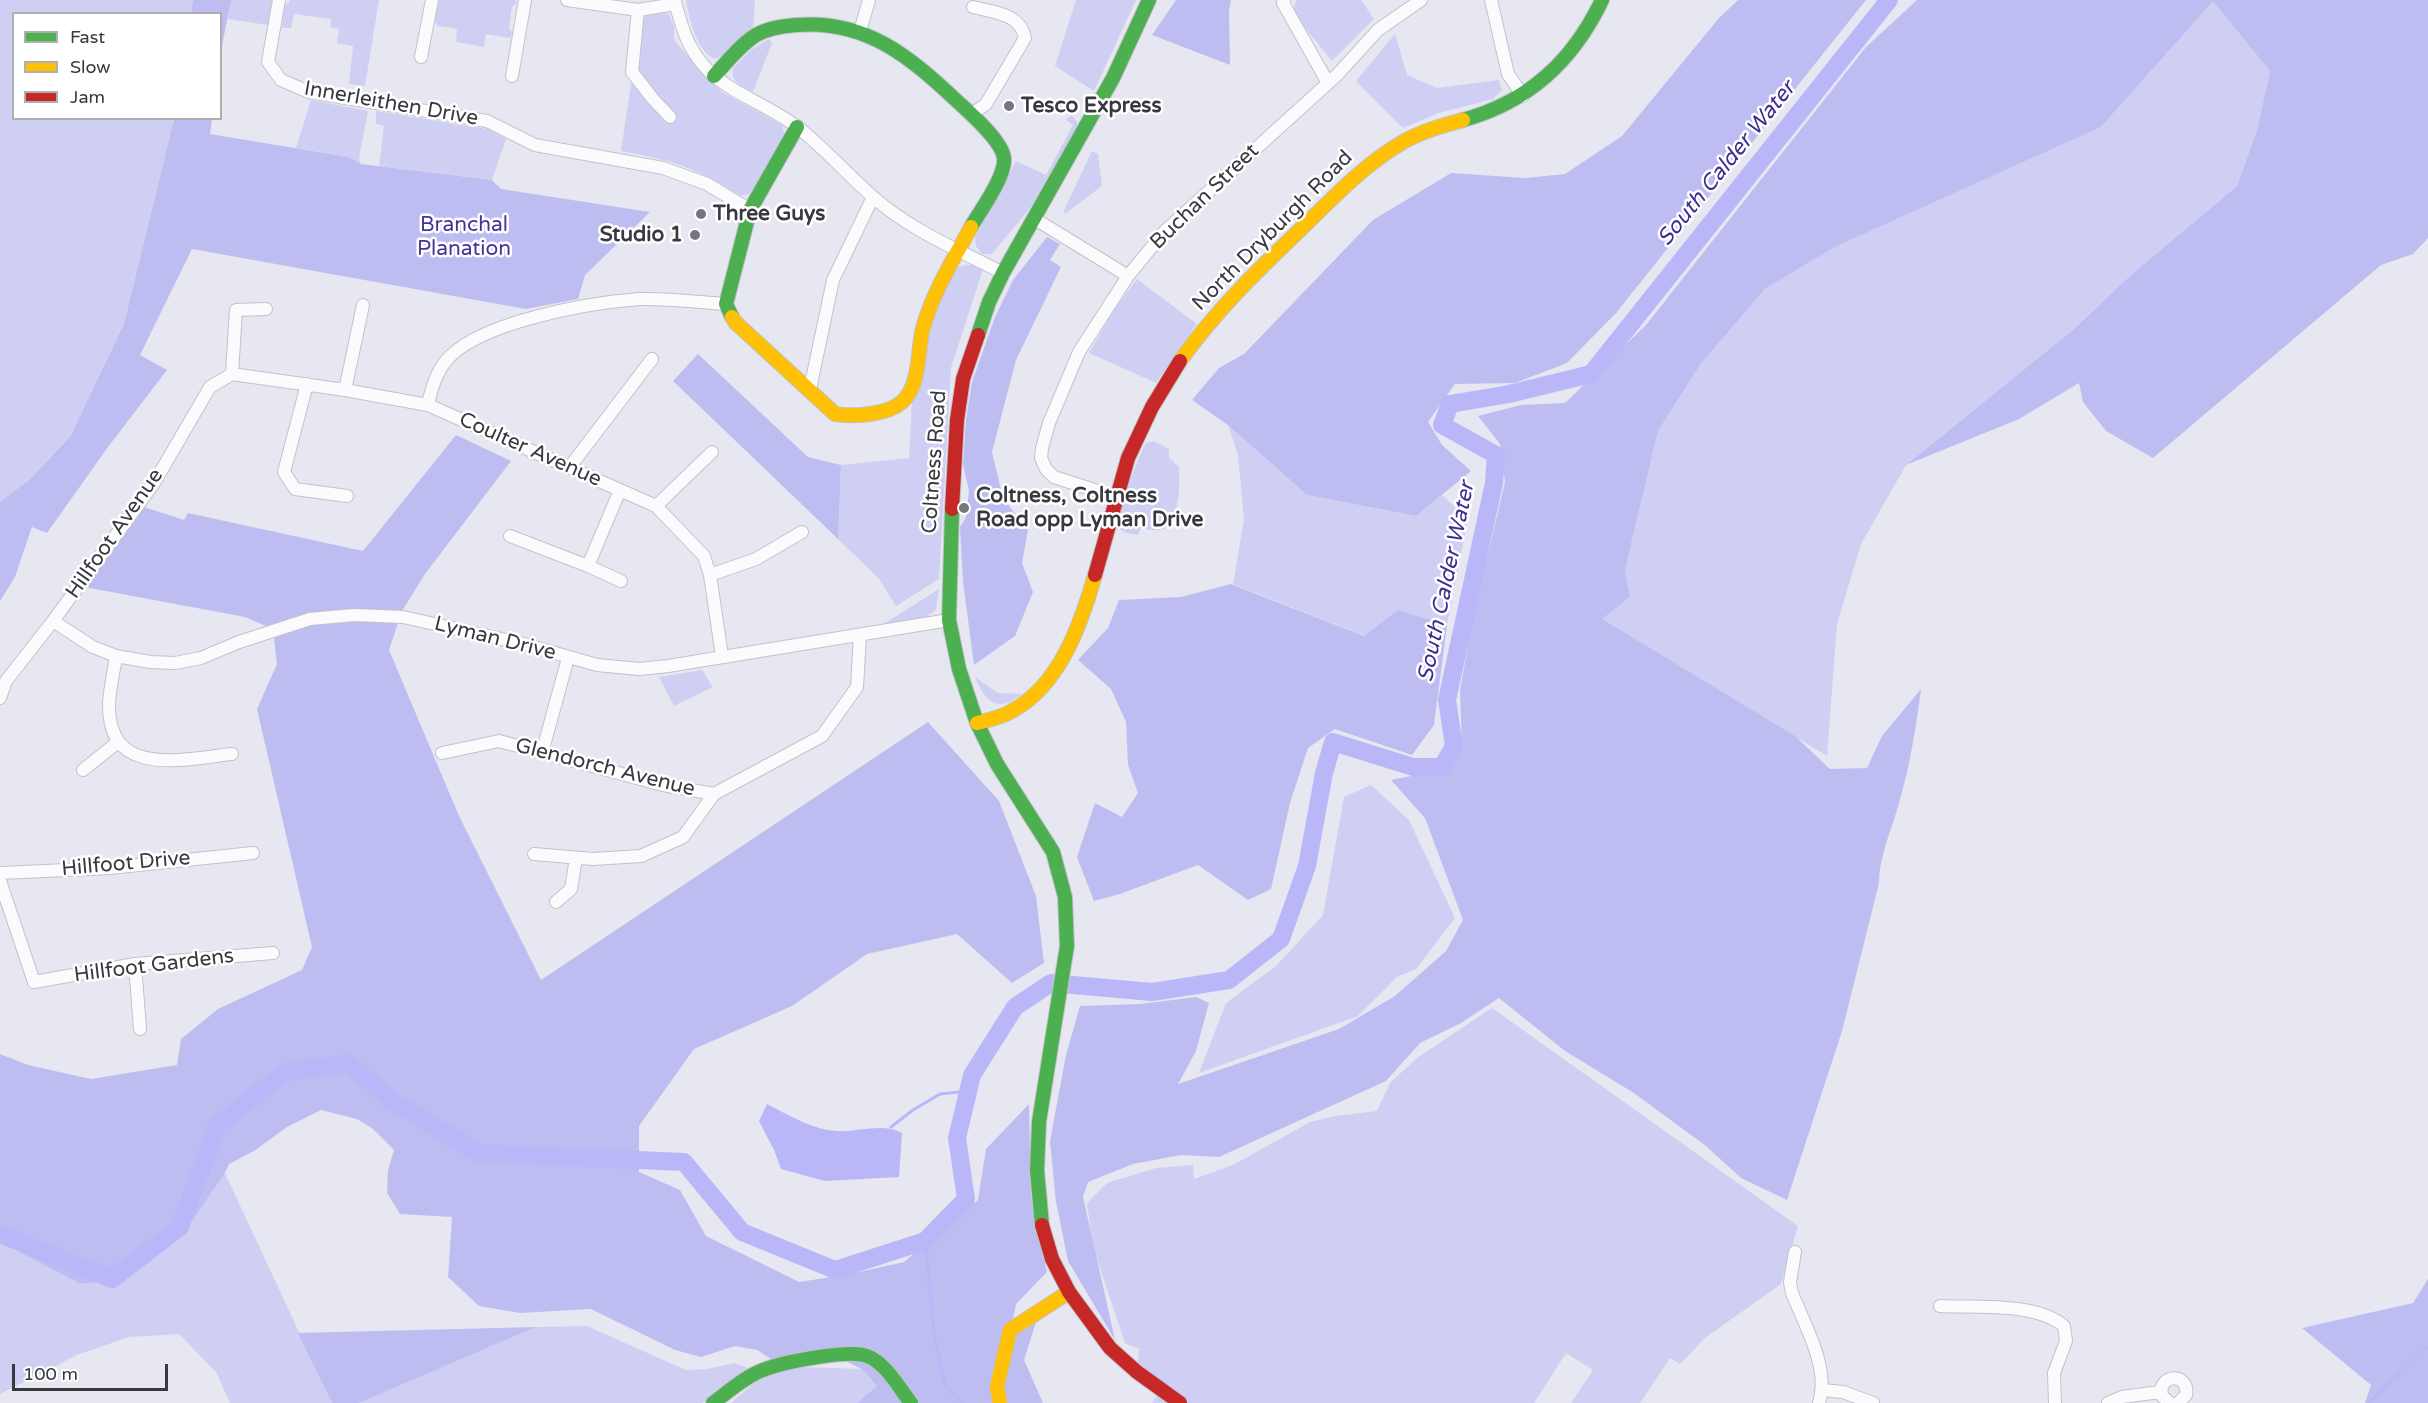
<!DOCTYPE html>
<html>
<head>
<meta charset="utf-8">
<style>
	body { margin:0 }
	#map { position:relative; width:2428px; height:1403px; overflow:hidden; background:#e7e7f2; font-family:"Varela Round",sans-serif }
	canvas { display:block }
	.legend { position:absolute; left:12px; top:12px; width:210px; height:108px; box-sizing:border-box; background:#fff; border:2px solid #afafb2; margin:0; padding:8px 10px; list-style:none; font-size:18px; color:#38383f }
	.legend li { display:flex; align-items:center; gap:12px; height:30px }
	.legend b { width:30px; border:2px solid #afafb2 }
	.scale { position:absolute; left:12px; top:1364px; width:156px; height:27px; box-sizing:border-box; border:3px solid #38383f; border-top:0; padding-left:8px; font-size:18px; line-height:21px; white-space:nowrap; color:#38383f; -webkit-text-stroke:4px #fff; paint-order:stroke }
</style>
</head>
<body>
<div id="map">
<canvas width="2428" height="1403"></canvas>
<ul class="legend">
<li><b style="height:8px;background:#4caf50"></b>Fast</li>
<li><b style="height:8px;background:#ffc107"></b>Slow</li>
<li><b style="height:8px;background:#c62828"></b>Jam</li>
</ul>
<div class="scale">100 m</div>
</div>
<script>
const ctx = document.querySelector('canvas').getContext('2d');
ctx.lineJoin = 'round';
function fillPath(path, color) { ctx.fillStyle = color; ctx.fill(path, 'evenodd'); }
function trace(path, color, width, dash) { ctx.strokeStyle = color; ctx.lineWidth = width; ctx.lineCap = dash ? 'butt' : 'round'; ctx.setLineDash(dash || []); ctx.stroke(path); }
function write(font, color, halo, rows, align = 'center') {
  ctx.font = font + ' "Varela Round",sans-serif'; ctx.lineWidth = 5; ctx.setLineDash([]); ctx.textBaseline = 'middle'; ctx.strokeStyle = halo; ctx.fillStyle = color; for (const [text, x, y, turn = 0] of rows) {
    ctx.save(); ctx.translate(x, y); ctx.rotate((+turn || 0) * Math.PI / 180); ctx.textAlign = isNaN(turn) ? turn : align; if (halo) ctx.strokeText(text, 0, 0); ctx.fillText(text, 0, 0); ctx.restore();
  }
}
fillPath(new Path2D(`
	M0,0H193L191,13L14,14V118L174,119L124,322L70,437L30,479L0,502Z
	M231,0H272L268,25L227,19Z
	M290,0H379L365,86L349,84L353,46L337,43L339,29L330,27L331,19L294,14L291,28H282L284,6L289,3Z
	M437,0H515L517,3L512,7L509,28L513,33L510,38L486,34L484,47L456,42L457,29L438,26L434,21Z
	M686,0H755L753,28L722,56L715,59C696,51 689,18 686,0Z
	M1076,0H1136L1094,91L1055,66Z
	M1296,0H1361L1374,19L1332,61L1293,13Z
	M2213,0L2270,71L2257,130L2237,186L2132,274L2074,329L1906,465L1861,544L1837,624L1827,756L1601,619L1630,597L1625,570L1658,431L1700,365L1765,289L1835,247L2101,127Z
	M664,13L669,14L674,27V40L707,78L722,92L783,126L784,137L752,193L741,196C728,188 714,179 699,173C675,161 647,156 621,151L641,17Z
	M1395,34L1407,75L1437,88L1499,80L1502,90L1493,99L1439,113L1403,128L1356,81Z
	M769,39L772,43L753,92C741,85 730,83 733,68L751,50Z
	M311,100L368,111L359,158L361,164L349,157L296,148Z
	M376,111L487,129L506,139L492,180L379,166L384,126L376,124Z
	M1071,115L1077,121V126L1031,207L992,254H982L976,246L975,237L1016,161L1046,175L1073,125L1066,120Z
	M1092,151L1098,154L1102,186L1065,214L1063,212Z
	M973,264L983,269L951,368L939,579L896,606L879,579L838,539L841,465L909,458L912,400L939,295L957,267Z
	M1137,279L1197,324L1156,383L1089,353L1114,310Z
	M1228,425L1307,495L1416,516L1442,495L1468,519L1447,625L1398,610L1365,636L1233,584L1244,520L1238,455Z
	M1154,441L1169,449V458L1179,467C1180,483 1180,522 1164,529C1157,532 1148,529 1141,528L1138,535C1133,534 1124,533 1120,529C1112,522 1139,458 1144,446L1147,443Z
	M939,589L936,610L921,620L879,627Z
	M702,670L713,687L674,706L659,677Z
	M975,677L998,693L1022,694C998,714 985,702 975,677Z
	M1371,785L1409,820L1455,918L1416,969L1397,977L1358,1016L1199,1073L1226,1003L1276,966L1323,915L1344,797Z
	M1492,1008L1798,1226L1781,1284L1705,1338L1680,1364L1670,1358L1640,1403H1571L1593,1370L1566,1353L1534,1403H1152L1161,1390L1137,1372L1139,1349L1125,1343L1093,1247L1087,1203L1107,1183L1156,1168L1193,1165L1194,1179L1233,1165L1310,1122L1335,1116L1377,1111L1390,1083L1417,1058Z
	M225,1173L332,1403H230L216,1372L179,1334L129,1337L77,1355L0,1394V1242L80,1284L110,1281L128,1276L184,1233Z
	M587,1326L686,1370L707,1369L734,1363L748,1368L749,1374L702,1403H359L536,1327Z
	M800,1367L862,1369L877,1386L857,1403H731L761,1377Z`), '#cfcff3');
fillPath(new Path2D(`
	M193,0H231L221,51L220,14L191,13Z
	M1176,0H1231L1229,11L1230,65L1152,35Z
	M1738,0H1866L1616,313L1567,363L1515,383L1455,384L1428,422L1442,445L1471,471L1416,516L1307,495L1228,425L1192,400L1219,368L1244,354L1373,220L1451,173L1525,178L1565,174L1622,136L1719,18Z
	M1917,0H2428V238L2413,254L2381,265L2153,458L2106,431L2083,402L2079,383L2019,419L1906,465L2074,329L2132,274L2237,186L2257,130L2270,71L2213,1L2101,127L1835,247L1765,289L1700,365L1658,431L1625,570L1630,597L1602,619L1795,736L1830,769L1867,768L1882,736L1921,689C1916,727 1910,766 1899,803C1892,829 1879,856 1879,883L1842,1031L1787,1200L1741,1178L1706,1146L1634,1093L1565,1051L1499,998L1461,1023L1420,1043L1386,1081L1219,1157L1181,1155L1133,1164L1088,1182L1083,1197L1115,1340L1068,1261L1056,1202L1050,1141L1066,1055L1080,1006L1140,1004L1196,997L1209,1003L1196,1051L1178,1084L1339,1029L1395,996L1446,951L1463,920L1425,818L1391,780L1447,769L1462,750L1460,690L1473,617L1505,482L1500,444L1478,416L1521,405L1565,403L1646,325L1866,47Z
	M174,119H212L210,134L349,157L361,164L492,180L501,189L650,212L585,275L578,299L526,309L192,249L140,355L167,370L108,447L47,533L32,527L15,577L0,601V502L30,479L70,437L124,323Z
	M1047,237L1060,244L1050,260L1061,267L1016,360L992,452L1003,498L1028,530L1022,563L1033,592L1015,636L974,665L963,582L960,527L966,517L969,491L963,464L966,420L972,382L995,317L1013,280Z
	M698,354L808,457L841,465L838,539L673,381Z
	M456,435L511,461L425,574L402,611L389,650L459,816L541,980L928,722L999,801L1036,896L1044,963L1012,983L957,934L867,954L792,1006L694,1049L639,1126V1172L680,1190L706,1236L799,1282L845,1275L904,1262L978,1200L986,1149L1029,1104L1031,1196L1047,1272L1016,1304L1011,1329L1037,1319L1024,1360L1043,1403H857L877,1386L862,1369L824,1351L771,1359L757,1350L735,1346L701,1357L675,1350L591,1309L520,1313L479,1306L448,1277L452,1217L400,1214L387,1193L388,1170L394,1150L373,1129L357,1119L321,1110L287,1127L254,1151L229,1164L225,1173L184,1233L128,1276L110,1281L80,1284L0,1242V1054L28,1065L91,1079L177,1065L181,1039L218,1009L302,970L312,947L257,709L277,664L273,629L245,617L79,586L138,505L184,520L188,513L363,551Z
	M1231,584L1364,636L1398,610L1447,625L1434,725L1412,755L1335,729L1308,748L1290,803L1271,889L1248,900L1198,865L1120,894L1094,901L1077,857L1095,803L1122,817L1138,793L1128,765L1126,722L1111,689L1078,660L1108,628L1119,600L1181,597Z
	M2428,1279V1403H2365L2371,1385L2302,1328L2413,1303Z
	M536,1327L359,1403H332L298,1333Z`), '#bebdf1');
fillPath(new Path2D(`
	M767,1104C786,1114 807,1126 828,1130C853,1135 880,1121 902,1133L899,1177L825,1181L781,1169L774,1150L759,1121Z`), '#bab7f8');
trace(new Path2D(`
	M891,1127L913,1110L940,1094L968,1091
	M925,1241L935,1340L946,1388L963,1403
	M2369,1403L2428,1346`), '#bab7f8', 3);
trace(new Path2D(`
	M0,1234L112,1279L180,1227L217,1126L285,1072L348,1063L391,1100L478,1153L684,1162L742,1232L835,1270L925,1241L966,1199L957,1138L972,1075L1015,1007L1051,983L1152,992L1229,980L1281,939L1307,866L1324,773L1333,742L1413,767H1442L1454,746L1447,700L1494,483L1496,455L1442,425L1450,404L1509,394L1591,374L1889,0`), '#bab7f8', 18);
const street = new Path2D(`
	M279,0L268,62L281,80L309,92L487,121L535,145L663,168L707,184L750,210
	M567,0L638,10L675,4
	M675,0C676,9 680,18 682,26C702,90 755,94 800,129C826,150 848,175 873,197C910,230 959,250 1003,273
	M1284,0L1283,3L1328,83
	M1491,0L1508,74L1523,96
	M638,10L632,72L653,99L670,117
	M860,31L869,0
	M421,57L432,0
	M512,76L525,0
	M971,115L986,104L1025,38C1020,13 995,13 973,7
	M1035,219L1128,276
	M232,374L345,390L428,405L656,506L704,556L710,575L722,656
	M232,374L236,310L266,309
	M307,384L284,472L295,489L347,496
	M810,389L833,280L873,197
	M345,390L363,305
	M428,405C431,390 435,375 445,362C476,322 589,303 639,299C667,298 697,302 726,304
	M569,468L652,359
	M1116,497L1054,477L1046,469L1041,458L1042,448L1049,423L1079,352L1128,276L1164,232L1337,75L1378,30L1421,0
	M656,506L712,452
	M510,536L588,566L620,490
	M588,566L621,581
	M710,575L756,559L802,532
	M53,621L93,647L116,656L150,662L175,663L201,658L239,642L310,619L354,615L403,617L524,644L597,665L639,669L668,666L949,620
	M116,656C114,672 109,690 109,706C109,779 185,759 232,754
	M0,698L6,681L53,621L154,483L210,387L232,374
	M442,753L499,741L663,785L714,794L822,736L857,687L860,635
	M542,753L568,658
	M83,770L118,742
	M534,854L593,859L641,856L683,837L714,794
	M0,873L110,868L253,853
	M0,881L34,982L135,964L273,953
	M556,902L571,889L576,858
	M135,964L140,1029
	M1795,1252L1790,1282L1792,1293C1805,1326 1830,1368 1819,1403
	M1940,1306C1976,1308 2035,1302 2064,1326L2066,1341L2054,1373L2055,1403
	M1823,1390L1843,1392L1873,1403
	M2108,1403L2122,1397L2160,1392
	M2170,1403L2162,1396C2157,1373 2190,1372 2186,1395L2178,1403`);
const fast = new Path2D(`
	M714,76C727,62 740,45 756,35C768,28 783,26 796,25C866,19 910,57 958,102C971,114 1002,141 1004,158C1006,176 980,211 971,227
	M1463,120C1529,102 1573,61 1602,0
	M732,317L726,304L750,210L797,127
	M978,335L989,302L1003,273L1113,78L1149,0
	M952,509L949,620L959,669L977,723L997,764L1053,852L1065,897L1067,946L1039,1122L1037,1170L1042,1225
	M713,1403C728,1392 746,1376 763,1370C783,1362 848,1349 867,1356C886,1363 899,1388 911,1403`);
const slow = new Path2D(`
	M732,317L735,322L835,414C854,417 887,415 902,402C921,385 917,351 923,328C933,292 953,260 971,227
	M1180,361C1216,310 1260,268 1305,225C1336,195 1365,164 1403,142C1422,131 1442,126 1463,120
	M977,723C989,720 1002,717 1012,711C1060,685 1081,624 1095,575
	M1000,1403L997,1387L1010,1330L1069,1292`);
const jam = new Path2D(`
	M952,509L957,420L963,379L978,335
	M1095,575L1128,458L1152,407L1180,361
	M1042,1225L1052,1259L1069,1292L1110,1348L1137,1372L1180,1403`);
trace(street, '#c2c2ca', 14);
trace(fast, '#c2c2ca', 16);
trace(slow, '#c2c2ca', 16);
trace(jam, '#c2c2ca', 16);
trace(street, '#fbfbfd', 12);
trace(fast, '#4caf50', 14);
trace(slow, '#ffc107', 14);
trace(jam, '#c62828', 14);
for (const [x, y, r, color] of [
	[1009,106,6,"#75757e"],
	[701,214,6,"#75757e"],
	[695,235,6,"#75757e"],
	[964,508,6,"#75757e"]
]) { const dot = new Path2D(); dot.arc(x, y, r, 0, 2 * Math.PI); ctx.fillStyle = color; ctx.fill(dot); trace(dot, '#fff', 2); }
write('21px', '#38383f', '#fff', [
	["Innerleithen Drive",391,104,10],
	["Buchan Street",1205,197,-44],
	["North Dryburgh Road",1273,231,-45],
	["Coulter Avenue",530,450,24],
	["Coltness Road",935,462,-86],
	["Hillfoot Avenue",115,534,-55],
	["Lyman Drive",495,639,14],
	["Glendorch Avenue",605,768,14],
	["Hillfoot Drive",126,864,-5],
	["Hillfoot Gardens",154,966,-7]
]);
write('bold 21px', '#38383f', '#fff', [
	["Tesco Express",1021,106],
	["Three Guys",713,214],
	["Studio 1",683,235,"right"],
	["Coltness, Coltness",976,496],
	["Road opp Lyman Drive",976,520]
], 'left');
write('21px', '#453598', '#fff', [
	["Branchal",464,225],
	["Planation",464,249]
]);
write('italic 22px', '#3f2d90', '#fff', [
	["South Calder Water",1727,164,-51],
	["South Calder Water",1447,582,-78]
]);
</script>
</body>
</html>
